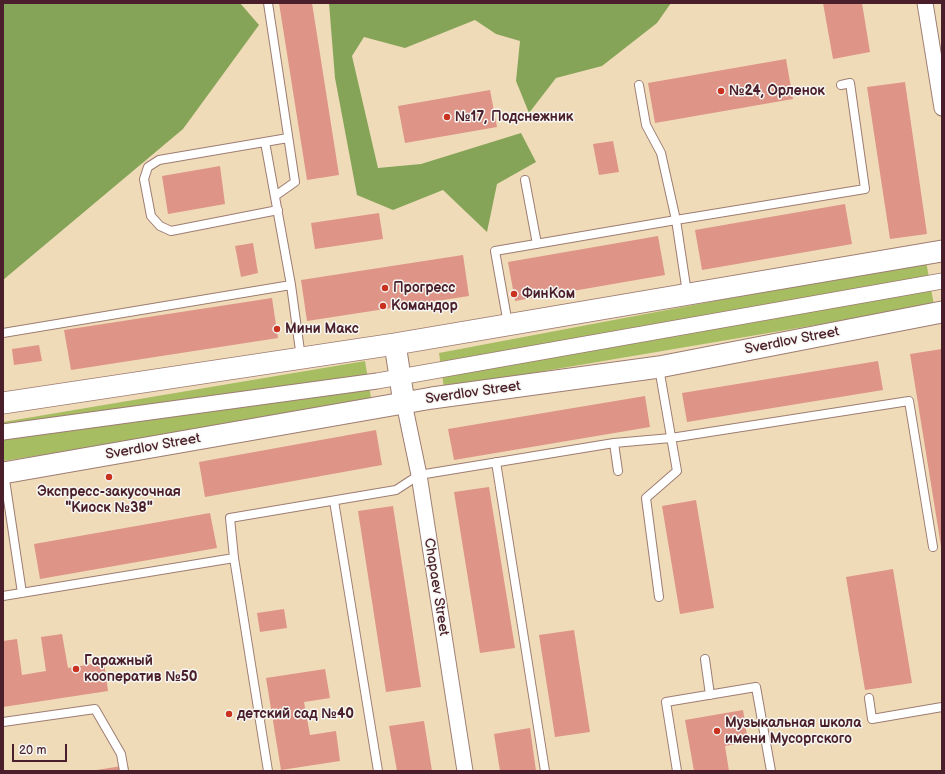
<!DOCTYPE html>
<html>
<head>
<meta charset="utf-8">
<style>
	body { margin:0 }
	#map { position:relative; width:945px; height:774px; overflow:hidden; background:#f0dbb9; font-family:"Balsamiq Sans",sans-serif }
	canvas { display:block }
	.frame { position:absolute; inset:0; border:4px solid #4a1f2b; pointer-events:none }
	.scale { position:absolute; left:12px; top:744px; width:55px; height:18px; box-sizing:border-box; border:2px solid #4a1f2b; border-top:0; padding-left:5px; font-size:12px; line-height:14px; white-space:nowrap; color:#4a1f2b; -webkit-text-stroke:3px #f6f6f2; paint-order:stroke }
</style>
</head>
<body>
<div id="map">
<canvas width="945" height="774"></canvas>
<div class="frame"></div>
<div class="scale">20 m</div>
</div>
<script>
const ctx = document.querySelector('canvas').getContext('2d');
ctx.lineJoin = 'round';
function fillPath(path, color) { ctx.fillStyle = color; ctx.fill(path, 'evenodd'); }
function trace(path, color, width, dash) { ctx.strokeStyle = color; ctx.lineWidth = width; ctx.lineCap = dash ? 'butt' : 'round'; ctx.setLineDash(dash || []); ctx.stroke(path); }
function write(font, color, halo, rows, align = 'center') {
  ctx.font = font + ' "Balsamiq Sans",sans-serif'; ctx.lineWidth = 3; ctx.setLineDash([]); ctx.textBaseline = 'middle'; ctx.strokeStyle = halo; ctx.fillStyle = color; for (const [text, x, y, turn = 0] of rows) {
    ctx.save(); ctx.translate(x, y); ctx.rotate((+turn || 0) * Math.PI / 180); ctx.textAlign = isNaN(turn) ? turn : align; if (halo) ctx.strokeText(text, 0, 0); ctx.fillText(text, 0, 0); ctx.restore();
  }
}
fillPath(new Path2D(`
	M926,261L934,305L444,388L439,353Z
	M365,361L372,404L3,461V422Z`), '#a7bd62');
fillPath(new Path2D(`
	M3,3H240L259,25L183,129L3,280Z
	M329,3H671L657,23L602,66L556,78L529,113L516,81L520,41L496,34L475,20L405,48L364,37L352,56L378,168L421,164L521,133L536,162L497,184L487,232L443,190L393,210L357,195L335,78Z`), '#85a458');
fillPath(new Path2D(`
	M279,3H312L339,175L307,180Z
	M823,3H862L870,52L833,59Z
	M786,59L793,99L655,123L648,83Z
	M905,82L927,234L890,239L867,87Z
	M490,90L497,127L405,143L398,106Z
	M613,141L619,172L599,175L593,144Z
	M220,166L225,204L168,214L162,176Z
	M845,204L852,244L702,270L695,230Z
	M379,213L383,239L315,249L311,223Z
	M658,236L665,275L515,301L508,262Z
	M253,243L258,273L241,277L235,246Z
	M463,255L469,296L307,321L301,280Z
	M272,298L278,338L71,370L64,330Z
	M39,345L42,361L14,365L12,349Z
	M942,349V546H941L910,354Z
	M878,361L883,390L687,422L682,393Z
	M645,396L650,427L454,460L448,429Z
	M376,430L382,465L205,497L199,462Z
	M489,487L515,648L480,653L454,492Z
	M696,500L714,608L680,614L662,506Z
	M393,506L421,687L386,692L358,511Z
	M210,513L217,548L40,579L34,544Z
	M893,569L912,683L865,690L846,577Z
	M284,609L287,628L260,632L257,613Z
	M574,630L590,732L555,737L539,635Z
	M62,634L68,668L104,662L108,691L3,707V641L17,639L22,675L46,671L41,637Z
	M325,669L330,698L304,702L310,735L336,731L340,761L281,770L266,678Z
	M743,710L748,742L725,746L729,771H694L685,720Z
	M424,721L432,771H397L389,726Z
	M530,728L536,771H500L494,734Z
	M128,765L129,771H97V770Z`), '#de9486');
const lane = new Path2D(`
	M268,3L295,182L275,196
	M265,142L291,285
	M525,180L537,244
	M278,210L171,231L160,226L151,216L144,179L148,167L159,160L288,138
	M687,293L676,220L865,189L850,83L841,85
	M508,324L495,251L676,220L661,153L646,125L639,85
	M3,333L291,285L301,358
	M614,443L618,471
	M496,462L545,771
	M4,473L22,593
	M334,501L378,771
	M234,558L268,771
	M3,596L234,558L230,518L396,490L419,475L614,443L671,438L909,401L933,547
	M659,597L646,498L677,471L659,368
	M705,659L710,695
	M869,698L872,719L942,707
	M3,722L95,709L121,754L124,771
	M677,771L666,702L756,687L771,771`);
const street = new Path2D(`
	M925,3L942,108
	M404,403L419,475L465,771
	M3,432L377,381L942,281`);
const secondary = new Path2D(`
	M395,344L404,403
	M3,403L395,344L942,251
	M3,473L432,398L659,367L942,312`);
trace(lane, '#9d7d72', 10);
trace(street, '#9d7d72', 17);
trace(secondary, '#9d7d72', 23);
trace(lane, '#fff', 8);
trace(street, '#fff', 15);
trace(secondary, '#fff', 21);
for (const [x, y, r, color] of [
	[721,91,4,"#c8321e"],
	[447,117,4,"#c8321e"],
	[385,288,4,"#c8321e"],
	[514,294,4,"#c8321e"],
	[383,306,4,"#c8321e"],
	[277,329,4,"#c8321e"],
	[109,477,4,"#c8321e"],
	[76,669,4,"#c8321e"],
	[229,714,4,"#c8321e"],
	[717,731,4,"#c8321e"]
]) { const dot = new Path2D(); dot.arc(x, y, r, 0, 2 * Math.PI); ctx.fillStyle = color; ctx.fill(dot); trace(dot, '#f6f6f2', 1.5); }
write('bold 14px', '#4a1f2b', '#f6f6f2', [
	["№24, Орленок",729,91],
	["№17, Подснежник",455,117],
	["Прогресс",393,288],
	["ФинКом",522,294],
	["Командор",391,306],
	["Мини Макс",285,329],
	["Экспресс-закусочная",109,492,"center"],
	["\"Киоск №38\"",109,508,"center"],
	["Гаражный",84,661],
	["кооператив №50",84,677],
	["детский сад №40",237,714],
	["Музыкальная школа",725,723],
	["имени Мусоргского",725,739]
], 'left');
write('14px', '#4a1f2b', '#f6f6f2', [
	["Sverdlov Street",792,341,-11],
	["Sverdlov Street",473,393,-8],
	["Sverdlov Street",153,447,-10],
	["Chapaev Street",436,587,81]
]);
</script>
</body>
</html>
